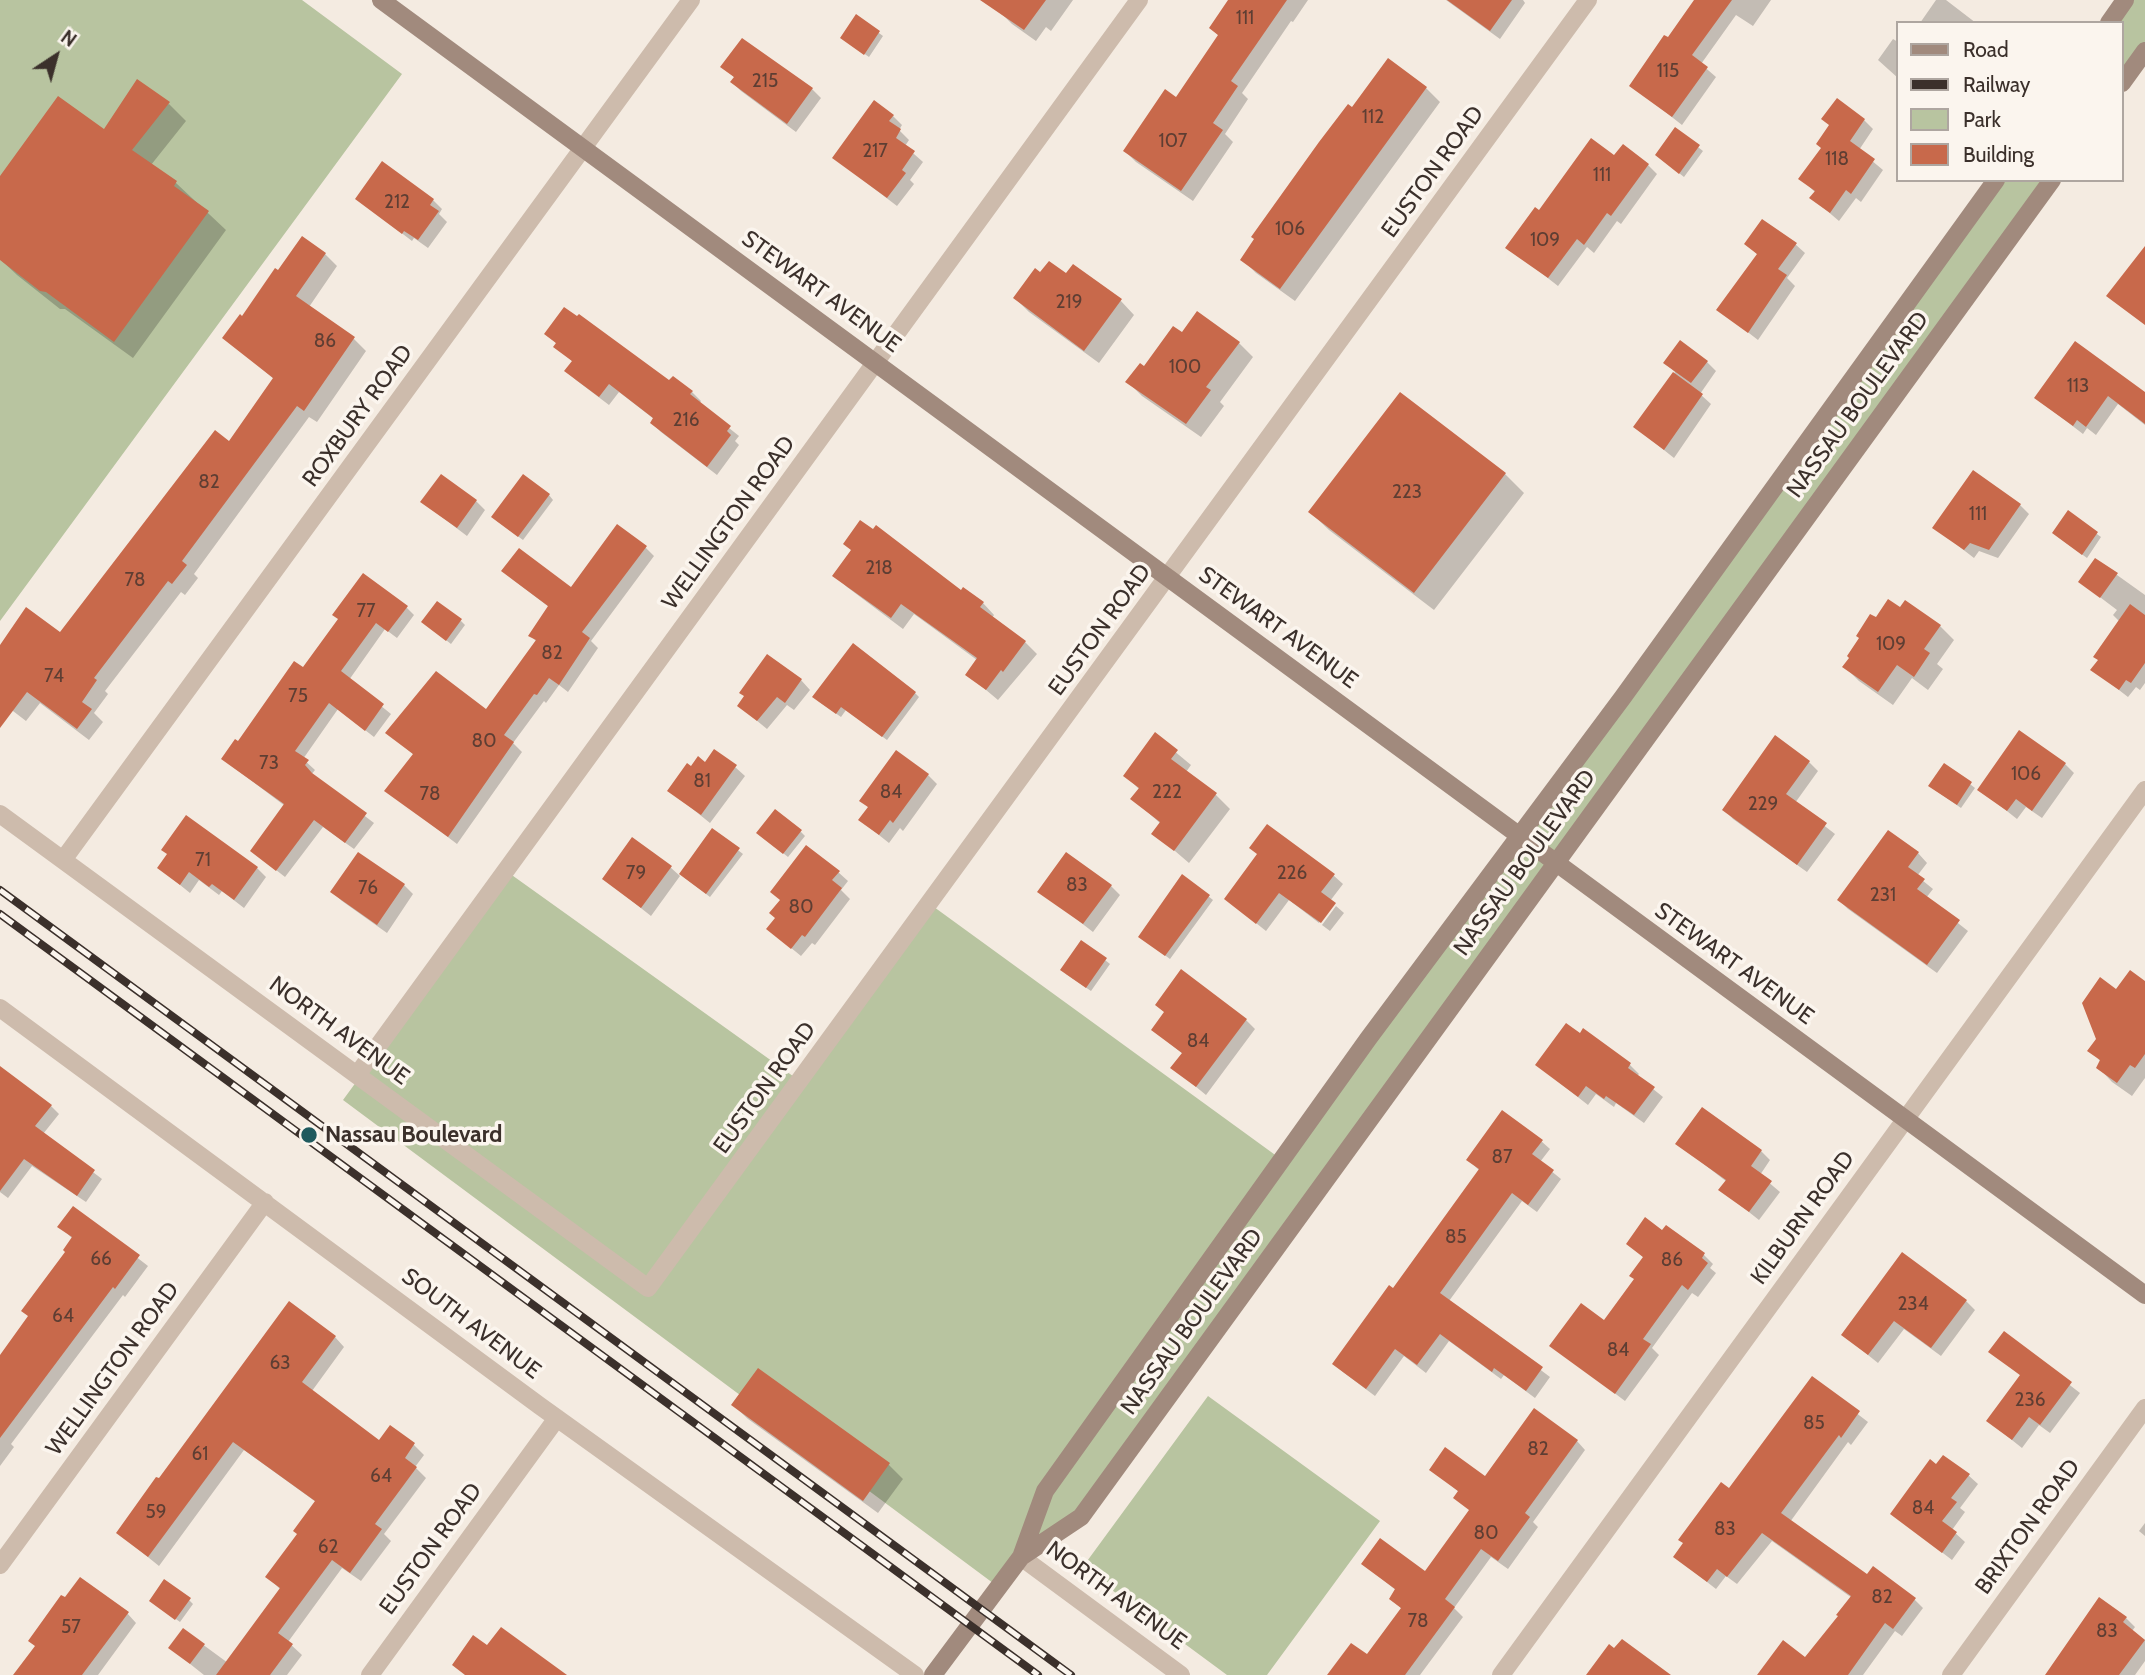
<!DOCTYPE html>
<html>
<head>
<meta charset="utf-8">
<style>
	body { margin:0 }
	#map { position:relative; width:2145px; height:1675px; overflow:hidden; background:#f4ebe1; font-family:Cabin,sans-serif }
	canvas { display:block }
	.legend { position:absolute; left:1896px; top:21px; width:228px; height:161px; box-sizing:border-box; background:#fbf5ee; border:2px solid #aea6a0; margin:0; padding:9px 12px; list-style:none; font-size:21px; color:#3b302b }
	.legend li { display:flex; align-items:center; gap:14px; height:35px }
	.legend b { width:35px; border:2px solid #aea6a0 }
	.north { position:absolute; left:21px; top:21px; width:70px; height:70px; -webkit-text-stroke:5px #fbf5ee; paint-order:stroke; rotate:36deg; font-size:19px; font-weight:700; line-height:28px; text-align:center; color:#3b302b }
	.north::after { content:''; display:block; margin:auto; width:24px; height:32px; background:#3b302b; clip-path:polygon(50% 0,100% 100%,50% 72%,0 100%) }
</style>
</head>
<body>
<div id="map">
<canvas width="2145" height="1675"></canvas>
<ul class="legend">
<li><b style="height:9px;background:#a18a7d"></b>Road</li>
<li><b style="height:9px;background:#3b302b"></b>Railway</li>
<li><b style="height:19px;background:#b8c4a0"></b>Park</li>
<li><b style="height:19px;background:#c8694b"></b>Building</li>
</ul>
<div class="north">N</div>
</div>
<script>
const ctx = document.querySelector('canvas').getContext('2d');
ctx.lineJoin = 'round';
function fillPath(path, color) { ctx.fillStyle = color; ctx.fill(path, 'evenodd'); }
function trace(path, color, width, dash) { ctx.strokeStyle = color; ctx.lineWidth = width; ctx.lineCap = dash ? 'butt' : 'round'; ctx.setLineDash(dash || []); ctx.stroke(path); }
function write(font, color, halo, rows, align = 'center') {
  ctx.font = font + ' Cabin,sans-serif'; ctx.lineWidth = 7; ctx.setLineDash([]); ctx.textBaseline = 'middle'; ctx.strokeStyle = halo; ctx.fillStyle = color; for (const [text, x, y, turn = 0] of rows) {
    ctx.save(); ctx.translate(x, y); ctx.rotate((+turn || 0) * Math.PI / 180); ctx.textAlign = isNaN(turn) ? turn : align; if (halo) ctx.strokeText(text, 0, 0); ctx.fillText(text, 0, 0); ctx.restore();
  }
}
fillPath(new Path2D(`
	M0,0H302L402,74L0,621Z
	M2133,0H2145V55L2122,86V23H2116Z
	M2002,180H2054L1084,1514L997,1586L343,1100L509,873L804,1084L934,907L1278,1157Z
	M1208,1396L1380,1521L1267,1675H1227L1082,1568Z`), '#b8c4a0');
fillPath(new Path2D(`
	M1009,0H1073L1051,31L1046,27L1036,41L1012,24L1000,12Z
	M1230,0H1308L1293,22L1291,21L1242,93L1248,99L1225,134L1233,142L1193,201L1136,162L1125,151L1176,99L1219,36L1211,28Z
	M1446,0H1523L1525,3L1500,39Z
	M1697,0H1771L1753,26L1736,15L1701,64L1716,77L1682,125L1631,85L1668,40Z
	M1936,0H1946L1976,23H1920Z
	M857,17L883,36L869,57L846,41Z
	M1893,39L1898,42V78L1878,60Z
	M1388,60L1426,88L1440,102L1295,301L1256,273L1242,259Z
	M723,67L812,89L821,98L796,132L741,91L732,82L735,78Z
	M169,104L186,121L151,165L176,183L226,230L133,358L65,309H60L17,275L0,259V179Z
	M893,116L902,125L899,130L909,140L905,146L923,162L910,180L914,184L897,206L834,158Z
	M1864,120L1873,129L1859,150L1883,170L1861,202L1856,198L1839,221L1812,198L1816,193L1801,179L1823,148Z
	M1675,129L1703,151L1684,177L1661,159Z
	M1615,157L1648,165L1657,174L1621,224L1617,221L1594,253L1587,247L1558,286L1508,247L1539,212Z
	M357,199L433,200L442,209L439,214L447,222L428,248L414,238L412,241Z
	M1746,244H1795L1805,253L1787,278L1795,286L1758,340L1719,310L1758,255Z
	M325,254L337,266L309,307L354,339L366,351L317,422L309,417L194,574L198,578L185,595L181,592L105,691L108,694L94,713L103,722L89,740L40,703L26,721L0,701V651L61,635L230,443L274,379L224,337L243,318L279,273Z
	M1041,275L1066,276L1120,300L1134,315L1099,363L1029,312L1015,298Z
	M546,334L692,392L701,401L699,404L739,436L735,441L739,445L717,475L661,432L652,423L654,419L619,392L609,405L576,380L567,371L573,362L555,346L557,344Z
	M1182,334L1239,343L1253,357L1220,402L1224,406L1201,437L1142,396L1128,382Z
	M1707,362L1716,371L1700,394L1711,404L1674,458L1635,427L1675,372L1666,363Z
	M1400,394L1505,474L1524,493L1434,610L1329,530L1310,512Z
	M2145,394V425L2118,404L2096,435L2087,428L2083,434L2036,398Z
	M549,495L553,500L523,540L497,521Z
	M476,501L485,510L467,536L422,502Z
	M2020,505L2029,514L1998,558L1979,551L1974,558L1935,528Z
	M2068,513L2101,537L2087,558L2058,537Z
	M645,547L654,556L591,641L598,648L568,692L559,685L546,703L544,701L513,743L522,752L457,844L387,791L414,755L388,733L486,712L537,642L530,635L549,607L512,579L571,589Z
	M2096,560L2145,595V683L2140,690L2136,687L2128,697L2093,670L2120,622L2113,615L2117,610L2080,582Z
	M835,576L983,603L994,615L992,618L1025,642L1037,654L998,700L967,674L977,660L914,614L903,629L847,587Z
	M406,607L414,615L397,638L385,629L349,680L391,714L374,737L338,709L303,759L315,770L311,775L374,823L354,849L323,827L285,877L252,851L285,806L232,766L239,744L303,669L340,620Z
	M461,621L465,625L451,644L428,626Z
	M1940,626L1954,640L1937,664L1943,669L1928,690L1912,678L1893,705L1859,681L1845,667Z
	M801,680L810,690L794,710L787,705L767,729L739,706Z
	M915,693L919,697L887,740L846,710L841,717L818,701Z
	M1155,735L1191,765L1186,772L1216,795L1230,809L1189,863L1154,833L1161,824L1133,799L1140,790L1125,775Z
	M1809,762L1818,771L1795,803L1835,834L1807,872L1733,819L1724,809Z
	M705,764L735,767L745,776L710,823L669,790L692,768Z
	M2065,764L2074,773L2042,818L2026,807L2017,819L1979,789Z
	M1945,765L1975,788L1961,808L1935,790Z
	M928,775L937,784L903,831L900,828L889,843L860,820L869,808L861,800Z
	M713,831L743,854L710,897L685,878Z
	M801,832L805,836L788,857L763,837Z
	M1918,853L1927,863L1917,876L1933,889L1926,898L1968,931L1937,973L1848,909L1839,900Z
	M670,867L680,876L651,916L604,879Z
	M159,868H257L266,877L244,908L222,891L219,895L199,880L190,893Z
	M838,872L848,881L841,890L850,899L815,945L812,943L801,956L768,929Z
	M1333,875L1343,884L1330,901L1333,903L1319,923L1289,900L1266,931L1226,899Z
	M1183,876L1213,900L1170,959L1144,940Z
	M404,885L413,894L387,933L342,901L332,892Z
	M1111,886L1120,895L1093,932L1040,891Z
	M1336,906L1344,913L1330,931L1322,925Z
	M1105,960L1110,964L1091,991L1066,974Z
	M2145,983V1078L2132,1096L2112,1082L2098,1067L2101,1062L2090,1050L2098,1039L2117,992Z
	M1246,1020L1255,1029L1206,1095L1173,1068L1183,1054L1153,1030Z
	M1584,1031L1630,1065L1639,1074L1637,1076L1663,1097L1644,1123L1616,1103L1614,1107L1596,1094L1588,1105L1537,1065Z
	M0,1081L51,1106L59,1114L43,1134L102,1179L86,1202L32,1166L8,1198L0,1192Z
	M1541,1141L1550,1149L1540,1162L1561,1179L1537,1212L1522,1201L1449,1301L1550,1377L1535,1398L1504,1375L1501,1379L1449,1341L1426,1373L1404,1356L1375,1396L1343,1372L1334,1364L1394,1290L1480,1171L1468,1160Z
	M1678,1144L1761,1151L1770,1160L1760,1175L1780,1192L1759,1220L1721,1190L1727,1182Z
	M73,1208L148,1266L125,1297L123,1295L11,1444L14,1447L0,1466V1358L30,1317L73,1239L60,1227Z
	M1666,1227L1704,1255L1713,1264L1710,1268L1716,1273L1698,1297L1692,1293L1652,1348L1659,1355L1625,1401L1552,1346L1604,1322L1635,1279L1644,1258L1628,1244L1663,1232Z
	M1966,1301L1975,1310L1941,1356L1904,1329L1878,1363L1843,1335Z
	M2004,1334L2080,1393L2050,1433L2039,1425L2022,1448L1988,1421L2021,1376L1991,1352Z
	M335,1337L344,1347L312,1391L380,1442L390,1428L414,1445L424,1455L415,1467L426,1478L384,1534L391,1541L361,1581L342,1568L288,1642L302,1655L287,1675H204L170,1648L183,1630L228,1663L281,1590L268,1577L299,1535L316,1502L244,1450L159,1566L118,1533L159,1481Z
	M1812,1379L1868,1422L1851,1445L1848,1442L1790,1522L1867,1576L1914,1599L1923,1608L1902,1636L1895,1631L1863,1675H1772L1806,1660L1852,1598L1772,1541L1737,1584L1726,1576L1716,1589L1675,1557L1729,1491Z
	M733,1405L889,1465L903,1479L878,1513L748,1419Z
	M1577,1441L1585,1450L1533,1522L1538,1527L1508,1569L1491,1557L1454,1608L1463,1617L1420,1675H1329L1368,1657L1402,1609L1391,1599L1397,1591L1363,1564L1425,1573L1471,1511L1459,1492L1431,1469L1485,1479Z
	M1937,1466L1968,1475L1978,1484L1960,1508L1965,1512L1952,1530L1965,1542L1952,1560L1892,1514Z
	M2145,1523V1536L2139,1531Z
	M189,1600L193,1604L180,1622L155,1604Z
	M127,1613L136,1623L98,1675H16L36,1647Z
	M2126,1618L2135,1627L2132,1631L2145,1640V1661L2135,1675H2047Z`), '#0003');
fillPath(new Path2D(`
	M980,0H1046L1024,30Z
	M1228,0H1287L1231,81L1238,86L1213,123L1223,130L1181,191L1123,151L1165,89L1176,97L1218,35L1209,28Z
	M1447,0H1512L1490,31Z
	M1694,0H1732L1692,55L1708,67L1672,117L1629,86L1664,35L1668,37Z
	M856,14L880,31L864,55L840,38Z
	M742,38L813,88L787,124L730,82L734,77L720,67Z
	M1388,58L1427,87L1280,289L1240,260L1254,239L1251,237L1319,142L1348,104L1352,107Z
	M137,79L170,102L132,150L177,181L174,186L209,211L114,342L46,292L40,291L0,260V176L58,96L104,129Z
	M1837,98L1865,119L1850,141L1875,159L1851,194L1846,190L1830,213L1809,198L1815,191L1798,179L1821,148L1816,144L1829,125L1821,119Z
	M874,100L894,115L889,121L901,129L896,138L915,151L902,170L906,173L887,198L832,158Z
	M1675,127L1700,145L1679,174L1655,155Z
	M1591,138L1614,155L1623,144L1649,164L1611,216L1607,213L1584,245L1577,239L1548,278L1505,248L1535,207L1539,210Z
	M382,161L434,199L430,205L439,211L418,240L404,231L402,234L355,199Z
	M1762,219L1797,243L1778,269L1787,275L1748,333L1716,310L1757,254L1744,244Z
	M302,236L326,253L296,296L355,337L304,411L297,406L182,561L187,565L172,584L168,581L94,678L97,680L82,702L92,709L77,729L27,692L0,728V645L26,607L60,632L215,430L229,441L273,378L222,338L240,314L242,316L275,268L278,270Z
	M2145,246V325L2106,296Z
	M1049,261L1066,273L1073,264L1122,299L1084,351L1013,298L1035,268L1040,272Z
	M564,307L577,316L579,314L669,380L673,376L693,391L690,394L731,426L727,431L731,435L707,467L650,423L653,418L609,384L599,397L564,371L572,361L553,347L556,343L544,334Z
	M1197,311L1240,342L1206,387L1211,390L1186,424L1125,382L1140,363L1144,366L1173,326L1182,332Z
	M1680,340L1708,361L1691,383L1663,363Z
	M2075,341L2145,392V424L2108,396L2086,427L2077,420L2073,426L2034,398Z
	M1673,372L1703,394L1664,450L1633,427Z
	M1400,392L1506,473L1414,593L1308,512Z
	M1973,470L2021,504L1989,550L1970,543L1964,550L1932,528Z
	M441,474L477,500L457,528L420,502Z
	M523,474L550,494L518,537L491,517Z
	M2068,510L2098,532L2082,555L2052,533Z
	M860,520L873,529L876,525L961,590L963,587L984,602L980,607L1026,641L1003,672L1001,670L986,690L965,675L977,658L901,604L891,618L832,576L851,550L843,544Z
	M617,524L647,546L582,632L590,638L559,685L549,678L537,695L534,694L504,735L514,742L448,837L384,791L413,754L385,733L436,671L486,709L536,640L528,636L548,606L501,571L519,548L571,587Z
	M2095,558L2118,573L2100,598L2078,582Z
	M363,573L408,606L388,632L376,623L341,671L384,704L365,731L329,703L295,751L309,760L305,765L312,773L367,813L345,843L314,820L276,871L250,851L284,804L221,759L235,739L238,741L294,661L303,667L338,619L332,615Z
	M1888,599L1900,607L1905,600L1941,625L1924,649L1930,653L1914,677L1897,665L1878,692L1842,667L1849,658L1847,656L1859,638L1856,636L1870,614L1876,617Z
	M437,601L462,619L446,641L421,622Z
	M2130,604L2145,615V663L2131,683L2126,680L2119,690L2090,670L2098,660L2093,657Z
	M853,643L916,692L882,737L841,707L836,714L812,697Z
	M767,654L802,679L785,703L777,697L757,721L737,706L744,696L739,693Z
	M2019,730L2066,763L2032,811L2016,799L2007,811L1977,790Z
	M1155,732L1178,750L1171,759L1217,793L1174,851L1151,834L1160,822L1130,799L1139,788L1123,776Z
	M1775,735L1810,761L1786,794L1827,823L1797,865L1722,810Z
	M714,749L737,765L701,815L667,791L687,763L691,766L698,756L705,762Z
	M896,750L929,774L893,823L890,820L879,835L858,820L868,807L859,801Z
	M1944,763L1972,782L1957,805L1928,786Z
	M775,809L802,830L783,854L756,833Z
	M186,815L258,867L234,900L212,884L209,887L189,872L180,885L157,868L167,854L161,850Z
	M1267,824L1335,874L1321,892L1336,903L1321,923L1279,893L1256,924L1224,899L1257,854L1249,848Z
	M712,828L740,848L706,894L679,874Z
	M1888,830L1919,852L1908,867L1925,879L1917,889L1960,920L1927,965L1837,900Z
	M632,837L672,866L641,908L602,879Z
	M806,845L840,871L832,880L842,888L805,937L802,935L791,949L766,929L775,918L769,913L780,900L770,892Z
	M358,852L405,884L377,925L330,892Z
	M1066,852L1112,885L1083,924L1037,892Z
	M1182,874L1210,895L1165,956L1138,937Z
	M1081,940L1107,958L1086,988L1060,970Z
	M1181,969L1247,1019L1196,1087L1170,1068L1182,1053L1151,1030L1164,1012L1155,1005Z
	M2130,970L2145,981V1054L2135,1068L2130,1065L2117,1083L2096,1068L2100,1060L2087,1051L2096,1039L2082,1003L2100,977L2116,989Z
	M1566,1023L1580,1033L1583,1028L1631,1063L1628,1068L1655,1087L1634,1115L1606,1096L1604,1099L1586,1086L1578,1097L1535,1065Z
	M0,1066L52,1105L35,1126L95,1170L77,1196L24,1159L0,1191Z
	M1702,1107L1762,1150L1751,1166L1772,1181L1749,1212L1718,1190L1726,1180L1675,1144Z
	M1502,1110L1543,1140L1532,1154L1554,1170L1528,1205L1512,1193L1440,1293L1543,1367L1526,1391L1494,1368L1492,1372L1440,1334L1417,1365L1395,1349L1366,1389L1332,1364L1389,1285L1393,1288L1479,1169L1466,1160Z
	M73,1206L140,1255L115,1289L113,1287L0,1438V1355L28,1316L21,1311L65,1252L63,1250L72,1237L57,1227Z
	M1645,1217L1662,1230L1666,1225L1705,1253L1702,1258L1708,1263L1688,1290L1682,1285L1643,1339L1651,1344L1615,1394L1549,1346L1581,1303L1604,1320L1634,1279L1629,1276L1643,1257L1626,1244Z
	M1902,1252L1967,1300L1931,1348L1894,1321L1868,1355L1841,1335Z
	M289,1301L336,1336L302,1382L379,1440L390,1425L415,1443L405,1458L417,1467L375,1524L382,1529L350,1573L332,1560L278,1633L293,1644L270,1675H216L280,1588L265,1577L297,1534L293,1531L315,1501L233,1442L148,1557L116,1533L156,1477L159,1478Z
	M2004,1331L2072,1382L2040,1425L2029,1417L2012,1440L1986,1421L2020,1375L1988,1352Z
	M758,1368L890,1463L863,1501L731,1405Z
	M1812,1376L1860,1411L1841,1438L1839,1435L1781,1513L1867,1574L1873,1566L1916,1598L1893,1629L1885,1623L1848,1675H1757L1783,1640L1805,1657L1838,1616L1836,1615L1851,1596L1762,1533L1727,1577L1717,1569L1707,1582L1673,1557L1683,1543L1678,1540L1721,1482L1729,1488Z
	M1534,1408L1578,1440L1525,1513L1530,1517L1498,1561L1481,1549L1445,1599L1455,1607L1405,1675H1327L1351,1643L1367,1654L1401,1608L1389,1599L1395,1589L1361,1564L1380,1538L1425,1571L1469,1510L1453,1498L1458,1491L1429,1470L1445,1447L1485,1476Z
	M1943,1455L1970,1474L1951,1498L1957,1502L1942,1521L1957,1532L1942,1553L1890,1514L1930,1459L1936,1464Z
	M80,1577L129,1612L82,1675H13L35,1646L28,1641L61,1595L65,1597Z
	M164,1579L191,1598L175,1620L149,1601Z
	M2099,1597L2127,1617L2123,1622L2145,1640L2119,1675H2045Z
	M501,1627L567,1675H465L452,1665L473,1635L487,1645Z
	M183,1628L205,1644L190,1664L168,1648Z
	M1622,1639L1671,1675H1586L1609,1644L1614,1648Z`), '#c8694b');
trace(new Path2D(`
	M0,814L648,1288L1588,0
	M63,860L691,0
	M0,1008L540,1406L915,1675
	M357,1075L1139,0
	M1021,1557L1181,1675
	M0,1565L265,1202
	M370,1675L557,1418
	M1501,1675L2145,790
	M1951,1675L2145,1408`), '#cdbbac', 18);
trace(new Path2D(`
	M381,0L2145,1295
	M2109,23L2125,0
	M2122,83L2145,51
	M1021,1557L1081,1517L2052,180
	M933,1675L1021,1557L1045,1491L1368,1039L1623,697L1996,180`), '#a18a7d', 18);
const rail = new Path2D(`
	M0,890L1071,1675
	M0,914L1038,1675`);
trace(rail, '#3b302b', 8);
trace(rail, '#fbf5ee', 5, [16]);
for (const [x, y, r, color] of [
	[309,1135,9,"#1f5a5e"]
]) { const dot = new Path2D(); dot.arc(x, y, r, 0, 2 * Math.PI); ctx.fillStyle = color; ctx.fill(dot); trace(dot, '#fbf5ee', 2.5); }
write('19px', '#5e3e33', null, [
	["111",1245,18],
	["115",1668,71],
	["215",765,81],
	["112",1373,117],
	["107",1173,141],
	["217",875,151],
	["118",1837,159],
	["111",1602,175],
	["212",397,202],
	["106",1290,229],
	["109",1545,240],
	["219",1069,302],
	["86",325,341],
	["100",1185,367],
	["113",2078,386],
	["216",686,420],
	["82",209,482],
	["223",1407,492],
	["111",1978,514],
	["218",879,568],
	["78",135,580],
	["77",366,611],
	["109",1891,644],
	["82",552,653],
	["74",54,676],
	["75",298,696],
	["80",484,741],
	["73",269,763],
	["106",2026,774],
	["81",702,781],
	["84",891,792],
	["222",1167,792],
	["78",430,794],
	["229",1763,804],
	["71",203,860],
	["79",636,873],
	["226",1292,873],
	["83",1077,885],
	["76",368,888],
	["231",1883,895],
	["80",801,907],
	["84",1198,1041],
	["87",1502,1157],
	["85",1456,1237],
	["66",101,1259],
	["86",1672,1260],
	["234",1913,1304],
	["64",63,1316],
	["84",1618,1350],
	["63",280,1363],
	["236",2030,1400],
	["85",1814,1423],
	["82",1538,1449],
	["61",200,1454],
	["64",381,1476],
	["84",1923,1508],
	["59",156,1512],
	["83",1725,1529],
	["80",1486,1533],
	["62",328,1547],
	["82",1882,1597],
	["78",1418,1621],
	["57",71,1627],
	["83",2107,1631]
]);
write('23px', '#3b302b', '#fbf5ee', [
	["EUSTON ROAD",1433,172,-54],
	["STEWART AVENUE",821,292,36],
	["NASSAU BOULEVARD",1858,405,-54],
	["ROXBURY ROAD",358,416,-54],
	["WELLINGTON ROAD",729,523,-54],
	["STEWART AVENUE",1278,628,36],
	["EUSTON ROAD",1100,630,-54],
	["NASSAU BOULEVARD",1525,863,-54],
	["STEWART AVENUE",1734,964,36],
	["NORTH AVENUE",339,1031,36],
	["EUSTON ROAD",765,1088,-54],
	["KILBURN ROAD",1803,1218,-54],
	["NASSAU BOULEVARD",1192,1322,-54],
	["SOUTH AVENUE",471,1324,37],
	["WELLINGTON ROAD",113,1369,-54],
	["BRIXTON ROAD",2028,1527,-54],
	["EUSTON ROAD",431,1549,-54],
	["NORTH AVENUE",1116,1596,36]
]);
write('bold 23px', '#3b302b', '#fbf5ee', [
	["Nassau Boulevard",325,1135]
], 'left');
</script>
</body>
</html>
